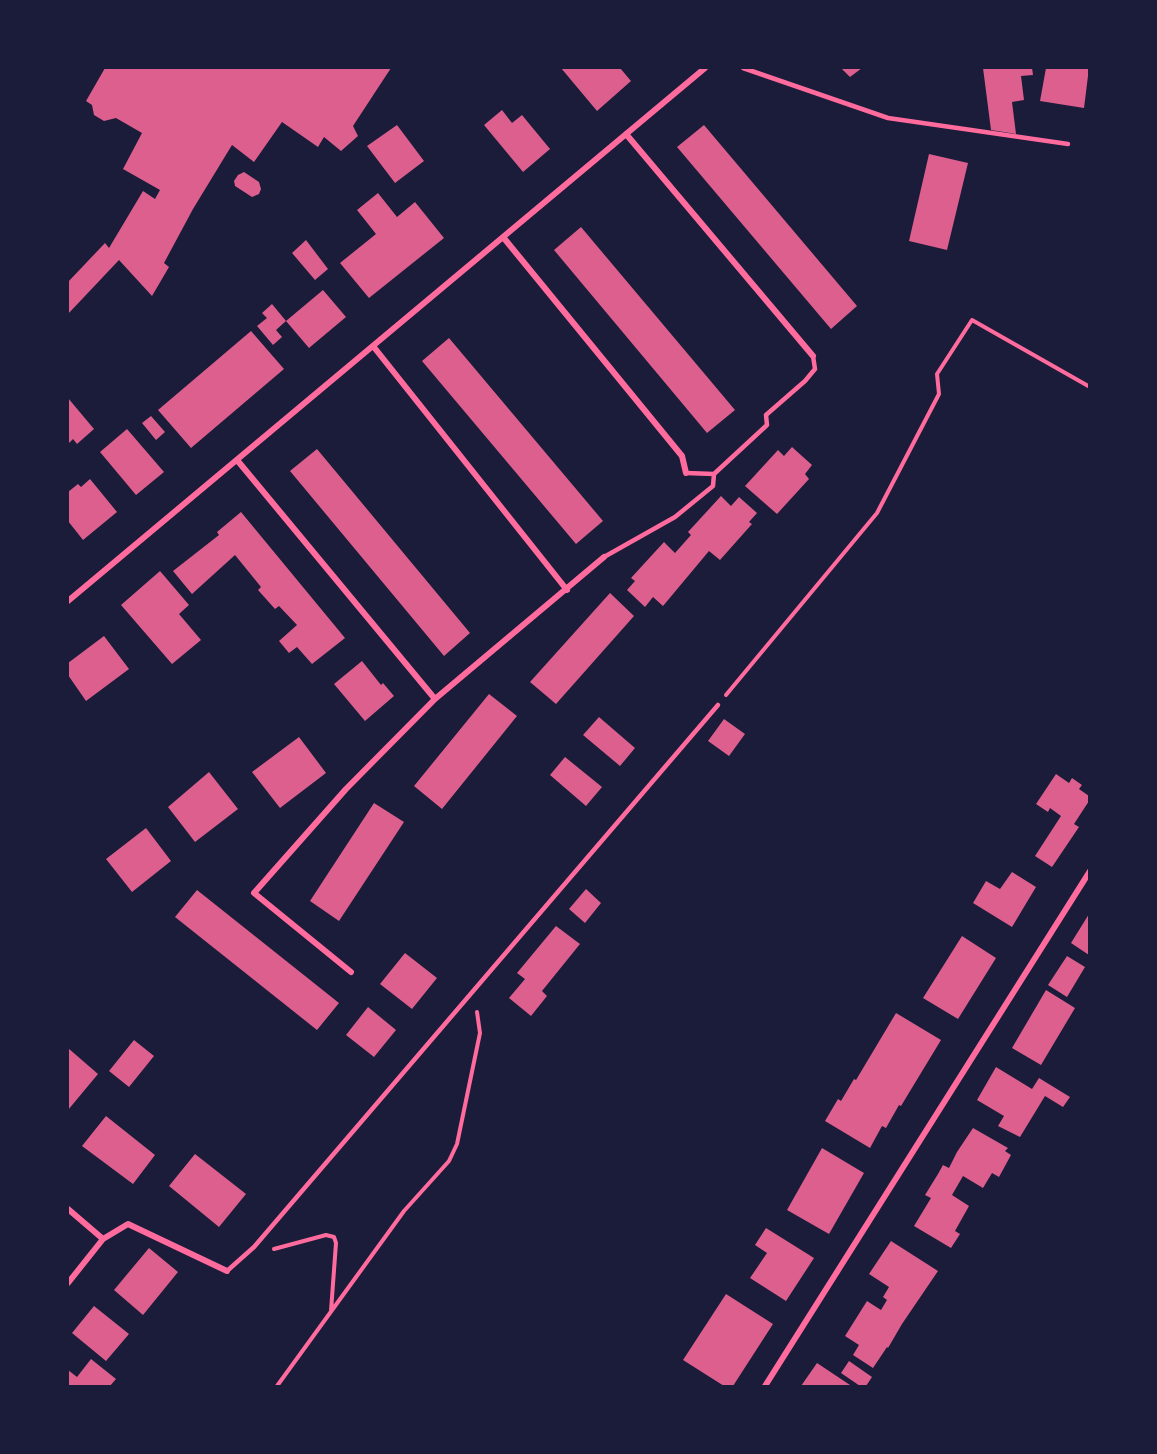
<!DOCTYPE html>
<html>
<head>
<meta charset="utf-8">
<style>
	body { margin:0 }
	#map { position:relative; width:1157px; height:1454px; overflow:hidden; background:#1b1b3a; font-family:Signika,sans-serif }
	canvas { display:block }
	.frame { position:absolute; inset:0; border:69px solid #1b1b3a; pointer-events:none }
</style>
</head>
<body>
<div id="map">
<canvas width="1157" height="1454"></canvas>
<div class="frame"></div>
</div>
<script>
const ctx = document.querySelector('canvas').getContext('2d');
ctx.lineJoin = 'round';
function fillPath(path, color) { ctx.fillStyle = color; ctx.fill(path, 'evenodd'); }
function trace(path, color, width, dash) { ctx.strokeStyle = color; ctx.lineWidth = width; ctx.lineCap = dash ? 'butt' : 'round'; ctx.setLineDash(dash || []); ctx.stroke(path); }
fillPath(new Path2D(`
	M105,68H391L353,126L358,136L341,151L324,137L318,147L282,122L254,162L232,145L193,209L164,263L169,267L152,296L119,260L68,314V282L105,243L109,248L143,191L155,199L160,190L123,169L142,133L116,118L104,121L94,115L92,105L86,101Z
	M561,68H620L631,81L597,111Z
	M841,68H862L850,77Z
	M983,68H1032L1033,75L1021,76L1024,100L1012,102L1016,134L991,130Z
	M1046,68H1089L1084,108L1040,101Z
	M502,110L512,123L522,115L550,149L523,172L484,125Z
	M397,125L424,161L395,183L367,146Z
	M704,125L857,306L831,329L677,147Z
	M929,154L968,163L947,250L909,241Z
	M244,172L259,182L261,189L259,194L252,197L235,186L234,181L238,175Z
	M378,193L397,217L415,202L444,238L369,298L340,263L376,234L357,210Z
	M581,227L735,410L707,433L554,250Z
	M306,240L328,269L315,280L292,253Z
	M323,290L346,317L309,348L286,321Z
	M272,304L286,321L276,330L282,337L273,345L257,326L267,318L262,313Z
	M251,331L284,369L191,448L158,410Z
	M449,338L603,521L576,544L422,361Z
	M68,398L94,429L77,444L73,439L68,444Z
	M151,416L165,432L156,440L142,423Z
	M127,429L164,472L136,495L100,452Z
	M792,447L812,465L805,474L809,479L777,514L745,486L778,450L784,456Z
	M317,449L470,633L444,656L290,471Z
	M90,479L117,512L83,540L68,521V492L78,484L81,487Z
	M721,496L731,506L739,497L757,513L749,522L752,524L720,560L709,551L663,606L653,597L645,607L627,590L635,581L631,578L664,542L675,553L691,535L688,532Z
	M241,512L345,638L312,664L297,647L289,653L279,641L297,625L279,606L275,609L258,590L261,587L235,555L192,594L173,571L219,535L217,532Z
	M160,571L189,605L179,614L201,640L172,664L121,605Z
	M610,593L634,616L556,704L530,682Z
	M104,636L129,669L86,701L68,675V663Z
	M362,661L381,685L383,683L394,696L365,721L334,684Z
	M489,694L517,716L442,809L414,786Z
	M599,717L635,748L620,766L583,735Z
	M724,719L745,734L729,756L708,741Z
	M299,737L326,773L280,808L252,772Z
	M565,757L602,787L586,806L550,775Z
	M209,772L238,809L195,842L168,807Z
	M1056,774L1069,783L1072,778L1082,785L1079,789L1089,796V801L1074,824L1079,827L1052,867L1035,856L1061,816L1050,808L1048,812L1036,804Z
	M374,803L404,822L339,921L310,901Z
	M146,828L171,861L132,892L106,859Z
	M1012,872L1036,887L1012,927L973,903L986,881L1000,889Z
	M586,889L601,903L585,923L569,909Z
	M197,890L339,1003L317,1030L175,917Z
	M1089,914V955L1071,943Z
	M556,926L580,944L542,991L547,996L531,1016L509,998L525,979L517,973Z
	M962,936L996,958L958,1019L923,998Z
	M405,953L437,978L412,1009L380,984Z
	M1067,956L1085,967L1067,997L1048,985Z
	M1046,990L1075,1008L1041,1065L1012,1048Z
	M368,1007L396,1030L374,1057L346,1035Z
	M896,1013L941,1040L901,1106L899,1105L886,1128L882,1126L870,1148L825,1121L838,1099L841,1101L854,1079L856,1080Z
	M134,1040L154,1056L129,1087L109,1071Z
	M68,1048L98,1074L68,1110Z
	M996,1067L1032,1089L1039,1078L1070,1097L1063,1107L1045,1096L1020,1137L998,1126L1004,1116L977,1100Z
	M106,1116L155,1155L133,1184L82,1146Z
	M973,1128L1008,1148L1005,1151L1011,1155L999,1177L992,1173L983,1188L963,1176L952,1195L969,1206L955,1231L960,1234L951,1248L914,1226L931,1198L925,1195L938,1174L943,1165L949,1168L957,1152Z
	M822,1148L864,1173L829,1234L787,1210Z
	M195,1154L246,1194L219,1227L169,1186Z
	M766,1228L814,1258L786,1301L750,1278L767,1253L755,1245Z
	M891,1241L938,1271L902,1324L888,1348L887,1347L873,1368L853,1355L859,1345L845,1336L867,1301L881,1310L887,1300L883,1297L889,1287L869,1274Z
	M149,1248L178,1272L143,1315L114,1290Z
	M726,1294L773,1324L733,1386H724L683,1360Z
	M94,1306L129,1334L106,1361L72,1333Z
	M91,1359L116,1379L110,1386H68V1370L77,1377Z
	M849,1361L872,1377L866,1386H860L841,1373Z
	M817,1363L850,1385L849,1386H801Z`), '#dd5f8e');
trace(new Path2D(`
	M726,695L877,513L939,394L937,374L972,320L1090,387
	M274,1249L326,1235L334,1237L336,1243L331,1311
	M277,1386L404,1211L449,1161L457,1144L480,1033L477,1012`), '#ff6b9d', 4);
trace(new Path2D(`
	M743,68L888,118L1068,144
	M686,473L714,474L767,425L766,415L805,381L815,369L813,356
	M604,557L675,517L713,486L714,474
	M227,1271L254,1247L718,705`), '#ff6b9d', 4.5);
trace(new Path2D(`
	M626,134L813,356
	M503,237L682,456L686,473
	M373,346L567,590
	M237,460L435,699
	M68,601L705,68
	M351,972L254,893L346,789L435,699L604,557
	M68,1209L103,1239L68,1283
	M103,1239L128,1224L227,1271
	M765,1386L1090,871`), '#ff6b9d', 6);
</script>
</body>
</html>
